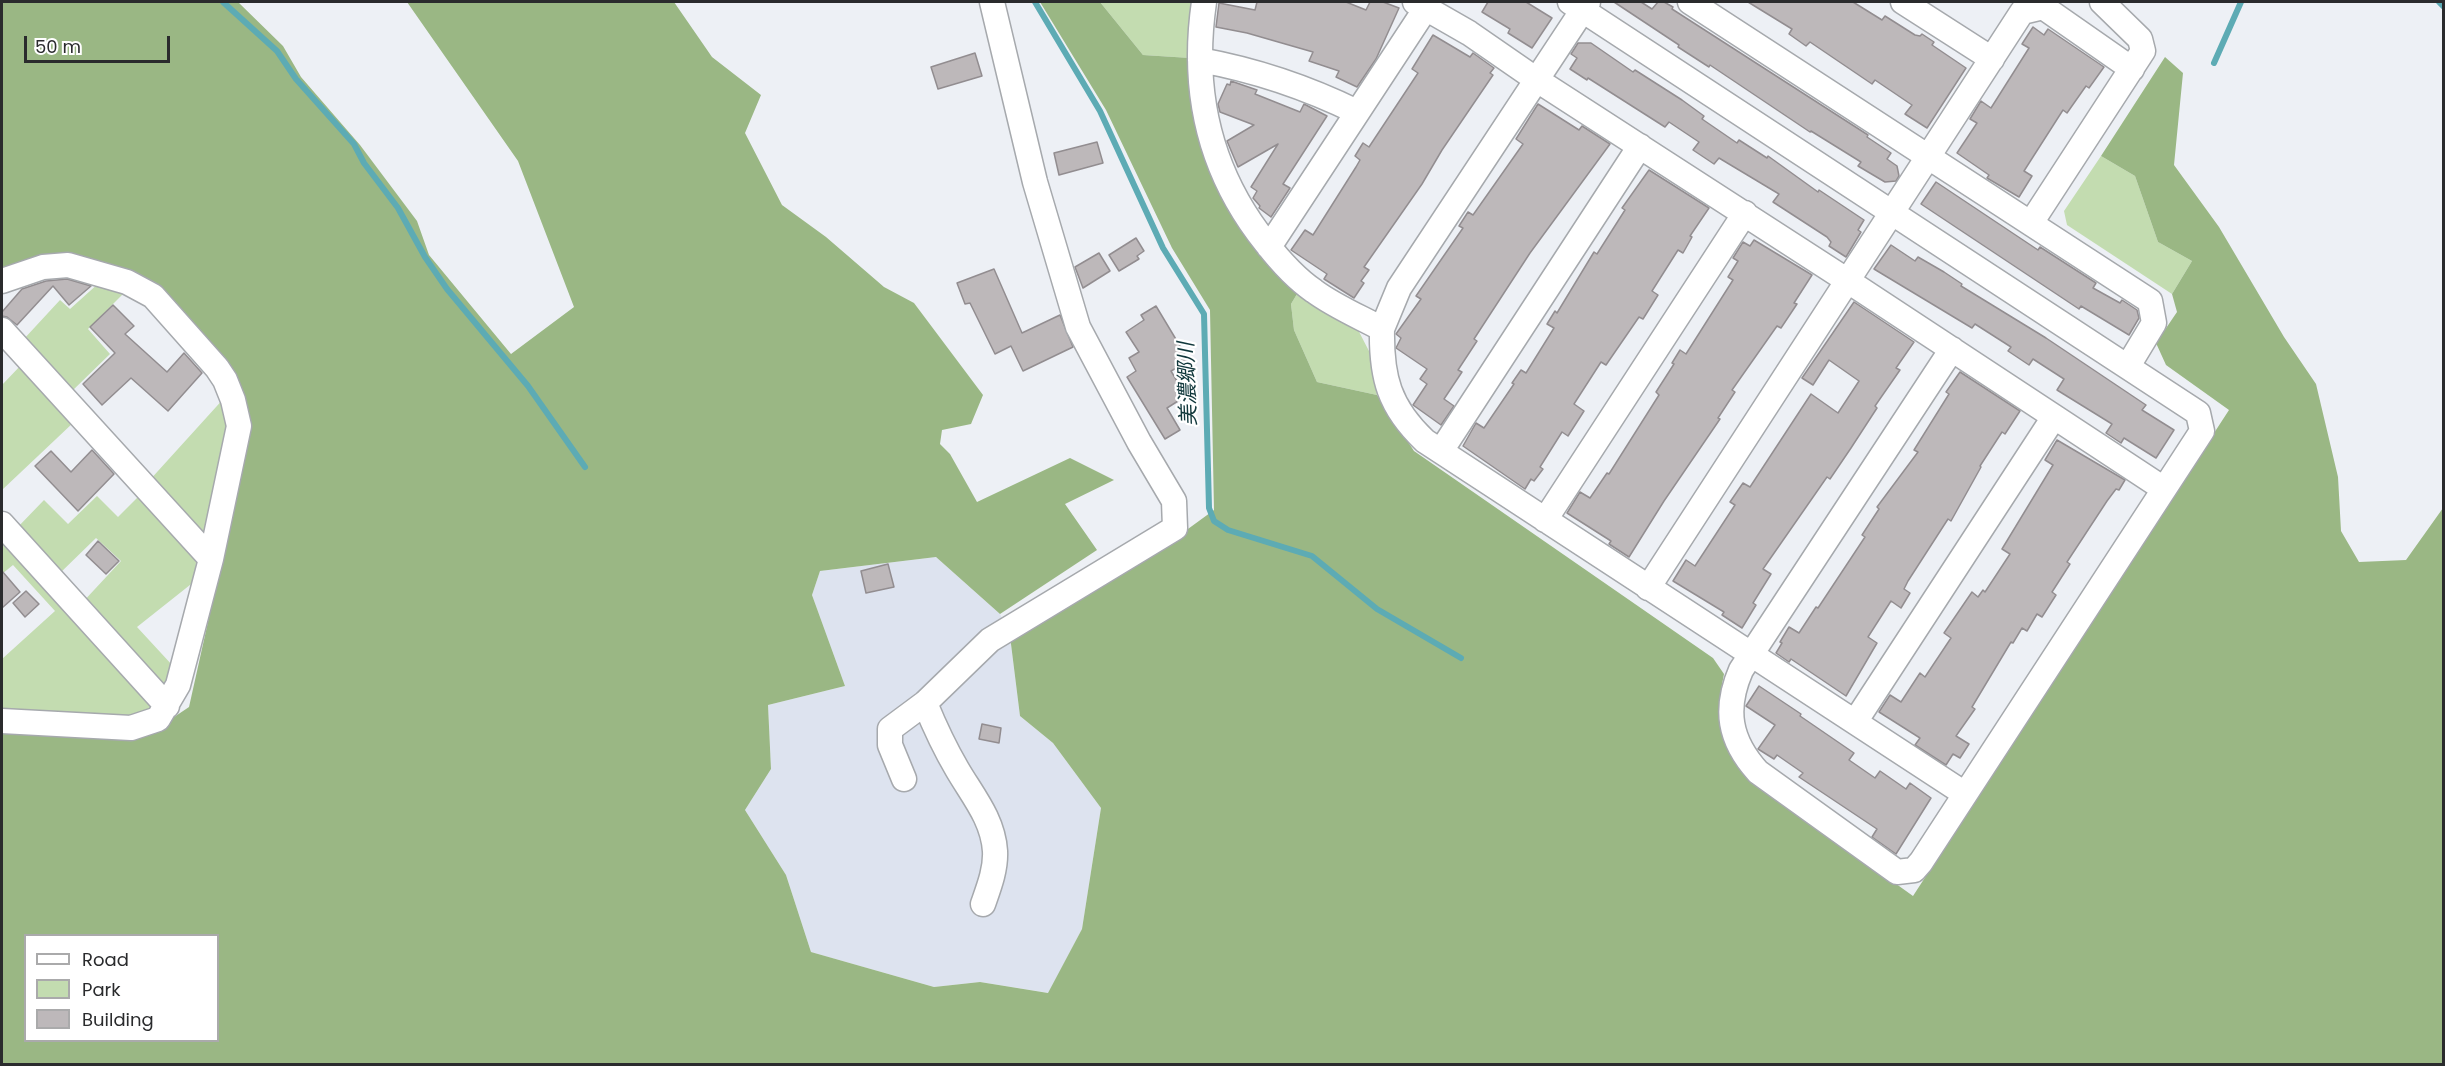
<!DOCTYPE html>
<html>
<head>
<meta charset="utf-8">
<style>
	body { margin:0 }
	#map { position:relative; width:2445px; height:1066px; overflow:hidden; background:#edf0f5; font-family:Poppins,sans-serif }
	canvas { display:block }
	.frame { position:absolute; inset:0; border:3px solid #2a2b2d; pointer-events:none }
	.legend { position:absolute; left:24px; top:934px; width:195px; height:108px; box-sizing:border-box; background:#fff; border:2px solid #aaaaab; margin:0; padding:8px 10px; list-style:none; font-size:18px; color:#2a2b2d }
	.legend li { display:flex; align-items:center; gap:12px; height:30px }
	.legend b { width:30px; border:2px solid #aaaaab }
	.scale { position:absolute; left:24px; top:36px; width:146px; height:27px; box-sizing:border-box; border:3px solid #2a2b2d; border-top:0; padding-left:8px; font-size:18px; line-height:21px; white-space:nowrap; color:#2a2b2d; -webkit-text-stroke:4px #fff; paint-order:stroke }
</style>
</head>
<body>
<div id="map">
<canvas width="2445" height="1066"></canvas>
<div class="frame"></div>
<ul class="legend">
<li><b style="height:8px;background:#fff"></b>Road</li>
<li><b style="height:16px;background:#c3dcb0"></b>Park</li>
<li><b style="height:16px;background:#bdb8ba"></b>Building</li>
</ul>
<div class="scale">50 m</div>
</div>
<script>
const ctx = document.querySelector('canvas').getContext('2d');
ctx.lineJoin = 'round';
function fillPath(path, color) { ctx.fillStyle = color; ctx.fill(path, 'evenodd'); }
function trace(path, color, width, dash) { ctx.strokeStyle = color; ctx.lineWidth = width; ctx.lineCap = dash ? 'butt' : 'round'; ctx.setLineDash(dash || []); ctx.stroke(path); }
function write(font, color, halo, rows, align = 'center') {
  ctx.font = font + ' Poppins,"Noto Sans JP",sans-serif'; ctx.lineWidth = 4.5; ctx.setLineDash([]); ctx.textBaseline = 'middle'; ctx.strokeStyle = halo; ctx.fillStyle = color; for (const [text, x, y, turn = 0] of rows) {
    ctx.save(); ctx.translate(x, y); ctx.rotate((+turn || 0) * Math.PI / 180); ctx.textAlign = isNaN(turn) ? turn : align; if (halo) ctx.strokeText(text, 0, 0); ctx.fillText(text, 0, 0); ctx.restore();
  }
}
fillPath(new Path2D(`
	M936,557L1000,614L1010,636L1020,716L1053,743L1101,808L1082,929L1049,993L980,982L934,987L811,952L786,875L745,810L771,769L768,705L845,686L812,595L820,571Z`), '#dde3ef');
fillPath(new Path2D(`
	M1100,2H1194L1190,58L1143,55Z
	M2101,156L2135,176L2158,242L2192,261L2172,294L2067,225L2064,211Z
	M100,282L126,291L88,329L110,354L70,393L23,340L60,300L70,309Z
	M1300,289L1355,324L1370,353L1377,395L1317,382L1294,330L1291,304Z
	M22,364L74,422L2,490V385Z
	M226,396L232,439L210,547L148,482Z
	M140,495L189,547L196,562L195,581L137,627L173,666L166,687L81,604L121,561L96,538L57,576L15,530L44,500L68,524L97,496L118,517Z
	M2,533L158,707L151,716L11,718L2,707V659L55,611L13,565L2,574Z`), '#c3dcb0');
fillPath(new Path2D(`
	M2,2H238L283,46L301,77L360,145L417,221L429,255L511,354L574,307L518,161L407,2H674L712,57L761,95L745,133L782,205L826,237L884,287L914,303L983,395L971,424L942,430L940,444L950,454L977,502L1070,458L1114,480L1065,504L1097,550L1000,614L936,557L820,571L812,595L845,686L768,705L771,769L745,810L786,875L811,952L934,987L980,982L1048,993L1082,929L1101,808L1053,743L1020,716L1010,636L1155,553L1214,510L1210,310L1172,248L1106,110L1040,2H1100L1143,55L1190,58L1192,99L1300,289L1291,304L1294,330L1317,382L1377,395L1414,451L1713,658L1724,674L1720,695L1722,736L1733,759L1755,783L1913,896L2229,410L2166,365L2156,343L2177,312L2172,294L2192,261L2158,242L2135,176L2101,156L2165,57L2183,73L2174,165L2219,227L2284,337L2316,384L2338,477L2341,531L2359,562L2406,560L2443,508V1064H2V731L149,734L189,707L251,429L231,370L126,272L2,276ZM26,936H218V1040H26Z`), '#9ab784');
trace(new Path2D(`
	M223,2L277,51L296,79L354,144L364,163L398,208L425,257L447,289L528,386L585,467
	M1035,2L1100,111L1163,248L1204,314L1209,508L1214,521L1228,530L1312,556L1377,609L1461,658
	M2439,2L2444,7
	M2214,63L2241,2`), '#5dabb4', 6);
const building = new Path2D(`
	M1257,2H1346L1366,10L1370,2H1383L1399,8L1376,59L1357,87L1336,77L1339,71L1309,61L1313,52L1247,33L1216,27L1219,3L1255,10Z
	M1488,2H1526L1552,18L1532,48L1508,33L1510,29L1482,12Z
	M1614,2H1641L1652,9L1658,2H1664L1673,7L1672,9L1868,135L1867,137L1891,153L1887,159L1897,166L1899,176L1896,181L1885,182L1858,166L1861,162L1811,131L1810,132L1710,65L1709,67L1678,47L1679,45Z
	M1748,2H1853L1882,20L1885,16L1915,35L1920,36L1922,34L1934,42L1932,45L1966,68L1927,128L1905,114L1912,105L1875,80L1872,84L1810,42L1806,46L1789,34L1792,29Z
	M2033,27L2044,35L2048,29L2104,67L2089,88L2086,86L2067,113L2063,110L2024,171L2032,176L2019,197L1987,178L1989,175L1957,153L1977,123L1970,119L1981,101L1991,108L2029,48L2022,44Z
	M1433,35L1470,57L1473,53L1494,68L1490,73L1493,75L1442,150L1422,184L1364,267L1369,270L1361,281L1364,283L1354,298L1324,279L1327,274L1291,250L1305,230L1313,235L1356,167L1360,160L1355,156L1363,143L1369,147L1418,73L1412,69Z
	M1578,43H1591L1633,72L1635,70L1682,100L1704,116L1702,119L1737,143L1739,140L1767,158L1768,156L1818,192L1819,190L1864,220L1858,230L1861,232L1846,257L1829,246L1831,242L1827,237L1773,202L1779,194L1719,158L1714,164L1693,150L1699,142L1669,122L1665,127L1588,78L1587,80L1570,69L1577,58L1571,54Z
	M975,53L982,76L938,89L931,67Z
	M1231,81L1257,90L1255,94L1300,112L1304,104L1327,116L1283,184L1290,188L1271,217L1259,208L1260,206L1253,198L1257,191L1251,187L1278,144L1238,167L1227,141L1254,125L1220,112L1218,104L1227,84L1230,85Z
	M1538,104L1579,130L1582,126L1610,144L1530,253L1474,339L1477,341L1458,370L1462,372L1444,399L1454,406L1441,425L1413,405L1427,384L1420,379L1427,369L1396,348L1401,338L1396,334L1421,299L1416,296L1463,228L1459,226L1468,212L1473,215L1523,144L1516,139Z
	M1097,142L1103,163L1059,175L1054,153Z
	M1649,170L1709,208L1690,236L1692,237L1683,253L1678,250L1652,291L1658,295L1643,319L1639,317L1606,365L1601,362L1574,404L1584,411L1568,436L1562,432L1540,467L1543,469L1534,481L1531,479L1525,489L1463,446L1476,423L1484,428L1514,384L1512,383L1521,370L1526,373L1554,328L1547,324L1555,311L1557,313L1594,252L1597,254L1625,210L1622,208Z
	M1936,182L2038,250L2040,247L2096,283L2093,288L2120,303L2122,300L2137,310L2139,318L2129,335L2081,306L2079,309L1921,204Z
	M1136,238L1144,251L1137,256L1139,259L1119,271L1109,255Z
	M1754,240L1812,275L1794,303L1797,304L1781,328L1777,326L1732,390L1735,392L1718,418L1720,419L1664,501L1629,557L1609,544L1611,541L1567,513L1580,492L1590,498L1607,473L1609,474L1659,395L1656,392L1674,364L1672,363L1680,350L1686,354L1733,280L1728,277L1738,261L1733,258L1743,242L1750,246Z
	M1891,245L1915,261L1918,257L1944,272L1962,284L1961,286L2046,338L2146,405L2142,410L2174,430L2156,458L2124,438L2121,443L2106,433L2112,424L2057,390L2064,379L2033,359L2029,365L2008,351L2011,347L1975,324L1972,328L1874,269Z
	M1099,253L1110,271L1083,288L1075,267Z
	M994,269L1022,333L1060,315L1073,347L1023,371L1011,346L995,354L970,303L965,304L957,283Z
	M67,279L91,286L69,305L53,286L17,325L7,317L2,316V312L22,289L46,281Z
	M1854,302L1914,342L1896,368L1900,370L1875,406L1877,408L1851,448L1830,479L1827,477L1763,569L1771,574L1753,603L1756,605L1742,628L1722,615L1724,612L1673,581L1686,560L1695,566L1735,505L1730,502L1743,483L1750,487L1811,394L1838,413L1859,381L1829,360L1813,385L1802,378Z
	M113,305L134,326L125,334L167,372L184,353L202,373L168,411L131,378L102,405L83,384L115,353L90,327Z
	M1156,306L1189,361L1171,371L1186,396L1167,408L1180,430L1165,439L1127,377L1136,371L1129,358L1139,352L1126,332L1144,320L1141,315Z
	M1960,372L2020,411L2005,434L2002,432L1980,466L1981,467L1951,521L1948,519L1908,581L1904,589L1910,593L1901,608L1891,601L1868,637L1877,643L1846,696L1791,659L1789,662L1776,653L1782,643L1780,642L1789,627L1799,633L1816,607L1818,608L1865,537L1862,535L1879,509L1877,507L1918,452L1914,450L1949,394L1946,392Z
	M2057,440L2125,480L2119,490L2116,489L2107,501L2067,562L2070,564L2052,592L2056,595L2042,617L2037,614L2027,631L2022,628L2013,643L2011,642L1972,707L1975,709L1956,736L1969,744L1960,758L1953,754L1946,765L1915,745L1920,738L1879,712L1890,695L1901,702L1920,673L1925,677L1951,638L1944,633L1972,592L1978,597L1983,590L1985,592L2010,554L2002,549L2053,465L2045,460Z
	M92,450L114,474L78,511L35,466L51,451L71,472Z
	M98,541L119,561L106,574L86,555Z
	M888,564L894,587L866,593L861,571Z
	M2,571L20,592L2,608Z
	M26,591L39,604L25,617L13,603Z
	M1759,686L1801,714L1800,716L1854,753L1849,760L1875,778L1880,771L1906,789L1910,783L1931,798L1896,854L1872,837L1877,829L1799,777L1803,773L1777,755L1774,759L1758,749L1775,725L1746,706Z
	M982,724L1001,728L999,743L979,739Z`);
fillPath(building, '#bdb8ba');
trace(building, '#928d90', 1.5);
const minor = new Path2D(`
	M1204,2C1191,91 1209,172 1266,243C1280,261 1295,278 1314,291C1334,306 1360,317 1382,329C1381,377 1389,407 1425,441L1965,794
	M1415,2L1469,33L1537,80L1848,281L2164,489
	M1570,2L2198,413L2202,431L1921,862L1914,870L1897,872L1758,772C1729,740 1724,709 1741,670L1952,349
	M1690,2L2150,301L2154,323L2128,366
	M1903,2L1992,59
	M1200,60C1255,70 1306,87 1357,112
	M2031,223L2143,51L2140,39L2102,2
	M1269,247L1426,8
	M2,281L43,267L68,265L127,282L153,296L217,368L225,380L233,400L239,426L211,559L178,685L158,719L131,728L2,721
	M1382,329L1399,288L1588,2
	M2,330L211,559
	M1441,451L1640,146
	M1545,520L1745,213
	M2,524L167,706
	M1648,588L2022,12L2043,7L2132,69
	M925,703C934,725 944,747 957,769C972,795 993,819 995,851C996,869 989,887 983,904
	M1855,722L2054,417
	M904,779L890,745V729L925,703L990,640L1175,528L1174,501L1139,442L1078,327L1035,182L992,2`);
trace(minor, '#a6a9ad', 27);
trace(minor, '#fff', 24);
write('italic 21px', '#10373b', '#fff', [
	["美濃郷川",1189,384,-92]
]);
</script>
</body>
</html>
